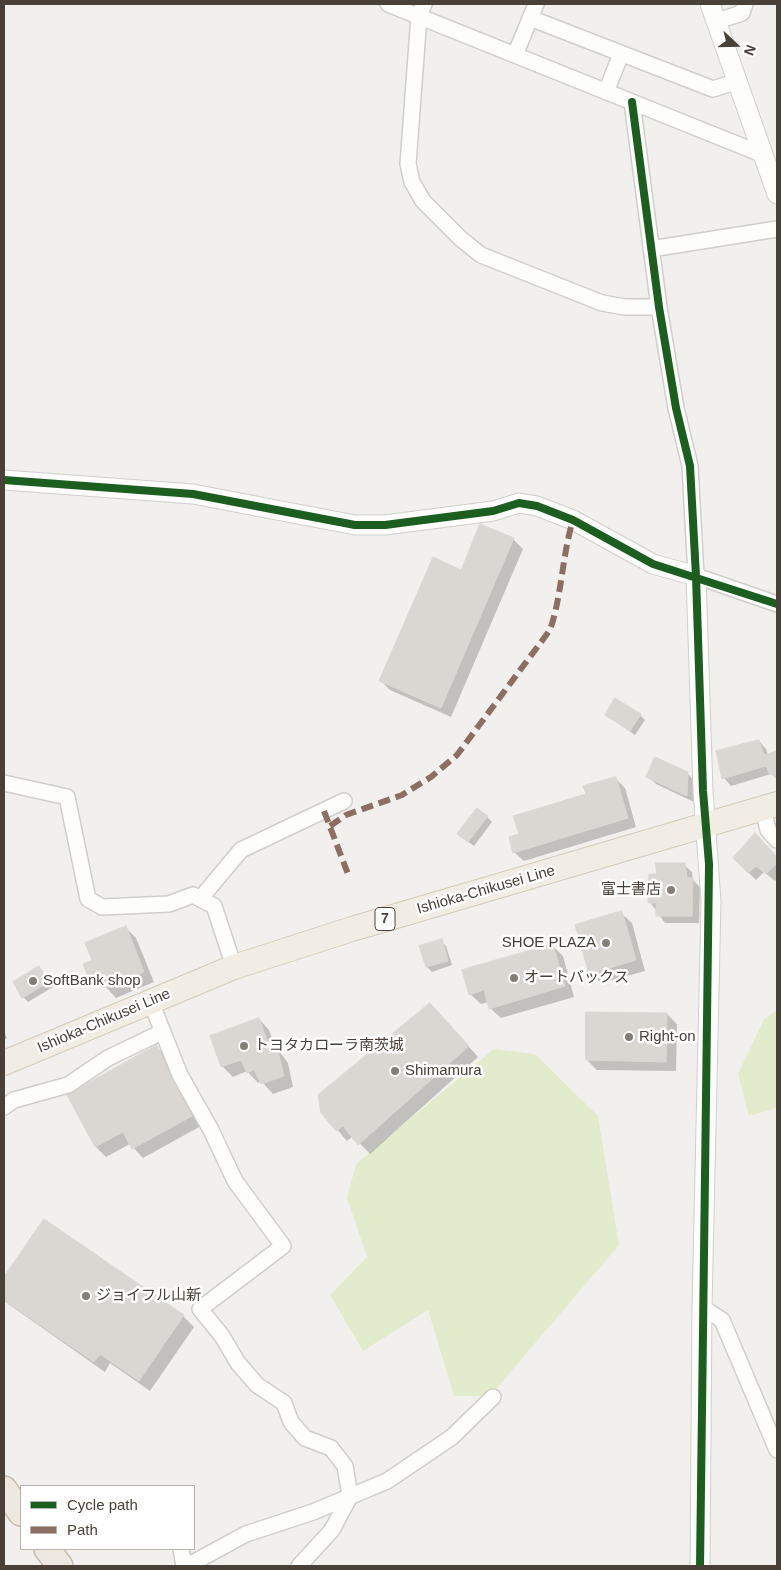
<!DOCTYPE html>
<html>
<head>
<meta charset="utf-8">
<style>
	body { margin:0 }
	#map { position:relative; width:781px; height:1570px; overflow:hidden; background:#f2f0ed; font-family:Helvetica,sans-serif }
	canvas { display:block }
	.frame { position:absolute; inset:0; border:5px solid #494138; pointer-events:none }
	.legend { position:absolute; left:20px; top:1485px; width:175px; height:65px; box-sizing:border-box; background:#fff; border:1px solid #b6b3af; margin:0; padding:6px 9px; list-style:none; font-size:15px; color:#494138 }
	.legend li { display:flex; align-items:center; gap:10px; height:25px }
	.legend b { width:25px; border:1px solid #b6b3af }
	.north { position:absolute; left:711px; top:20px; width:50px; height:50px; -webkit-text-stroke:4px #fff; paint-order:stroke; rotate:111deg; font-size:14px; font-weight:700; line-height:20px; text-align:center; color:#494138 }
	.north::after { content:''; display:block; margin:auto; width:18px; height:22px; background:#494138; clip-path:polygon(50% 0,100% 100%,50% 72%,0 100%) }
</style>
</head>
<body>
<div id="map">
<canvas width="781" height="1570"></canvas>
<div class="frame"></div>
<ul class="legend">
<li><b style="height:6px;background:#1b5e20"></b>Cycle path</li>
<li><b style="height:6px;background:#8d6e63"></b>Path</li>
</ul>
<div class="north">N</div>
</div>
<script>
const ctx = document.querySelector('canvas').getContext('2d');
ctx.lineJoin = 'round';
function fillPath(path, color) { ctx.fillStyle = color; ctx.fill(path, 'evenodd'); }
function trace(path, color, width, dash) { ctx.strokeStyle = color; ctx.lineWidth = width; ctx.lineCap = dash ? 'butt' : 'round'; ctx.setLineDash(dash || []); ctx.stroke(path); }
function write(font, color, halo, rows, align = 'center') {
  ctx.font = font + ' Helvetica,"Noto Sans JP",sans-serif'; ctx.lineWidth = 5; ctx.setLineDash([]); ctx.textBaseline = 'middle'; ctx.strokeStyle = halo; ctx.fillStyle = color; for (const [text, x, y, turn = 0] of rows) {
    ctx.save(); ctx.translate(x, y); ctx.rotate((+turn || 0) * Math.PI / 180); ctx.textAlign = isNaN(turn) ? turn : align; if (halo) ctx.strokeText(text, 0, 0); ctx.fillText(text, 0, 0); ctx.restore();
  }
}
fillPath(new Path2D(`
	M777,1010V1108L749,1116L738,1074L764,1019Z
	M494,1049L535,1054L598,1116L619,1245L490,1396H454L428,1310L363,1351L330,1295L367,1257L347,1198L356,1164Z`), '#e2eccd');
fillPath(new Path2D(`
	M513,539L523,549L451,717L390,690L380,680L462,571Z
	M606,715H640L645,720L635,735Z
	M759,741L766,749L768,755L777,752V779L771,774L731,786L724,778Z
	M687,773L695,781L694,802L656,784L648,776Z
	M615,778L625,788L636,827L524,861L514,852L520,835Z
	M487,817L492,822L474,846L464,839Z
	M755,835L777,858V878L775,881L764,872L756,880L734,858Z
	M684,865L692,872L693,880L700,887L699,923H665L650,902L658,876Z
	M621,913L632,923L645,971L601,983L591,973Z
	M126,928L136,938L154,982L116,998L104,985L100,986L90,976Z
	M441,941L446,946L452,965L432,972L427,967Z
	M552,945L563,956L574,997L501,1018L490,1008L489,1002L481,1004L470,994Z
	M39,968L53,987L28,1002L23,997Z
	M430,1004L478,1057L370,1154L353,1136L347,1141L322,1112Z
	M667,1014L677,1024L676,1071L597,1070L587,1060Z
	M259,1019L269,1030L274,1044L288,1063L293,1087L273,1094L261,1081L258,1083L247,1071L233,1077L222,1066Z
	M4,1031L7,1038L4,1040Z
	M156,1046L167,1057L201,1126L143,1158L130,1144L106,1157L96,1147L68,1096Z
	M44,1220L183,1316L194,1327L150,1391L110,1363L105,1372L4,1301V1279Z`), '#0003');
const building = new Path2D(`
	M480,524L514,538L441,708L379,681L433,557L461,570Z
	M615,698L641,714L630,731L605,715Z
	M759,740L764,755L777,751V777L769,773L766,766L722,779L716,751Z
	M655,757L688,772L687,796L646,777Z
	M616,777L628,818L513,853L509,837L519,834L513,816L586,794L583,786Z
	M477,808L488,816L468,842L457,834Z
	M755,833L777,857V863L766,874L756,866L748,873L733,858Z
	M656,863H685L687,878H693L692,916H656V903H648L649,874H656Z
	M622,911L636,960L589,974L575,925Z
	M126,926L144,972L104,988L98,973L88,977L83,964L92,960L85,943Z
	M442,939L448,961L426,967L419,946Z
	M553,944L565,986L489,1009L484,990L469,995L462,970Z
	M39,966L49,982L22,998L13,982Z
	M430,1003L469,1046L358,1145L343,1126L336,1131L321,1113L318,1095Z
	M586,1012L667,1013L666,1062L586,1060Z
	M259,1018L267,1040L271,1039L278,1051L284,1076L261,1084L254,1070L247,1073L241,1060L221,1067L210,1036Z
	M157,1045L172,1079L192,1116L132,1149L123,1132L95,1147L67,1095Z
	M44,1219L184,1315L139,1381L100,1354L94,1362L4,1300V1277Z`);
fillPath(building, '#dad7d3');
trace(building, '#dad7d2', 1);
const minor = new Path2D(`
	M388,4L764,155
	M424,4L419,16L408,164L412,182L423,201L461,239L481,255L602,303L625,307H659
	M530,18L713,89L738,81
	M717,21L742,13L745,4
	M515,55L536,4
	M606,92L621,54
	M632,102L659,307L676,408L690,466L696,576L777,604
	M651,249L777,229
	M4,783L67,797L88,899L102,907L169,904L193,895L214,906L234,967
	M763,809L768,830L777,840
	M200,899L241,850L344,801
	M151,1002L180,1075L211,1130L235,1181L283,1246L200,1309L222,1336L238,1363L257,1385L284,1403L291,1422L305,1438L331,1448L345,1466L350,1496L332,1530L299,1566
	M4,1107L14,1100L68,1085L108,1058L162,1032
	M702,1307L722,1320L777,1450
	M181,1549L184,1566
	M187,1566L246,1534L313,1512L387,1481L452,1437L493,1397`);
const tertiary = new Path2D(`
	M710,4L777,194
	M4,480L193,494L355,525H385L493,511L519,503L537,506L573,520L653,564L696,576L703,791L711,901L702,1307L700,1566`);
const primary = new Path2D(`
	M4,1063L234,967L352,929L777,804`);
const trunk = new Path2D(`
	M4,1489L21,1513
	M47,1549L60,1566`);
trace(minor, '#d0ceca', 18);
trace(tertiary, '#d0ceca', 21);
trace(primary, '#d4cbba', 26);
trace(trunk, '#c9bba9', 28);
trace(minor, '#fdfdfc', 15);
trace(tertiary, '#fdfdfc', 19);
trace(primary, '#f1ede5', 24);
trace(trunk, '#eee9e0', 25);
trace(new Path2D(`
	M324,811L348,874
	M330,826L346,815L402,795L431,777L457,755L550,630C562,595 562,556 573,520`), '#8d6e63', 6, [12, 6]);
trace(new Path2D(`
	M632,102L659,307L676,408L690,466L696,576L703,791L709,864L700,1566
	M4,480L193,494L355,525H385L493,511L519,503L537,506L573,520L653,564L777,604`), '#1b5e20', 8);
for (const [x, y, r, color] of [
	[671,890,5,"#847e77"],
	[606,943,5,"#847e77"],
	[514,978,5,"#847e77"],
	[33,981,5,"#847e77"],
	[629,1037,5,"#847e77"],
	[244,1046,5,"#847e77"],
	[395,1071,5,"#847e77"],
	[86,1296,5,"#847e77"]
]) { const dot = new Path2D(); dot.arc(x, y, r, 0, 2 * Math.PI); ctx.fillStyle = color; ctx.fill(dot); trace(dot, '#fff', 2); }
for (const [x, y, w] of [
	[385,919,20]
]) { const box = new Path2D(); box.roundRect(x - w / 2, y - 11.5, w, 23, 4); ctx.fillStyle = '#fff'; ctx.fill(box); trace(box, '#494138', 1); }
write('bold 14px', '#494138', null, [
	["7",385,919]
]);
write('15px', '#494138', '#fff', [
	["Ishioka-Chikusei Line",486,890,-16],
	["Ishioka-Chikusei Line",104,1021,-23]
]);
write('15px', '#494138', '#fff', [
	["富士書店",661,890,"right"],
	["SHOE PLAZA",596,943,"right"],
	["オートバックス",524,978],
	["SoftBank shop",43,981],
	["Right-on",639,1037],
	["トヨタカローラ南茨城",254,1046],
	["Shimamura",405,1071],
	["ジョイフル山新",96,1296]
], 'left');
</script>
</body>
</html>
